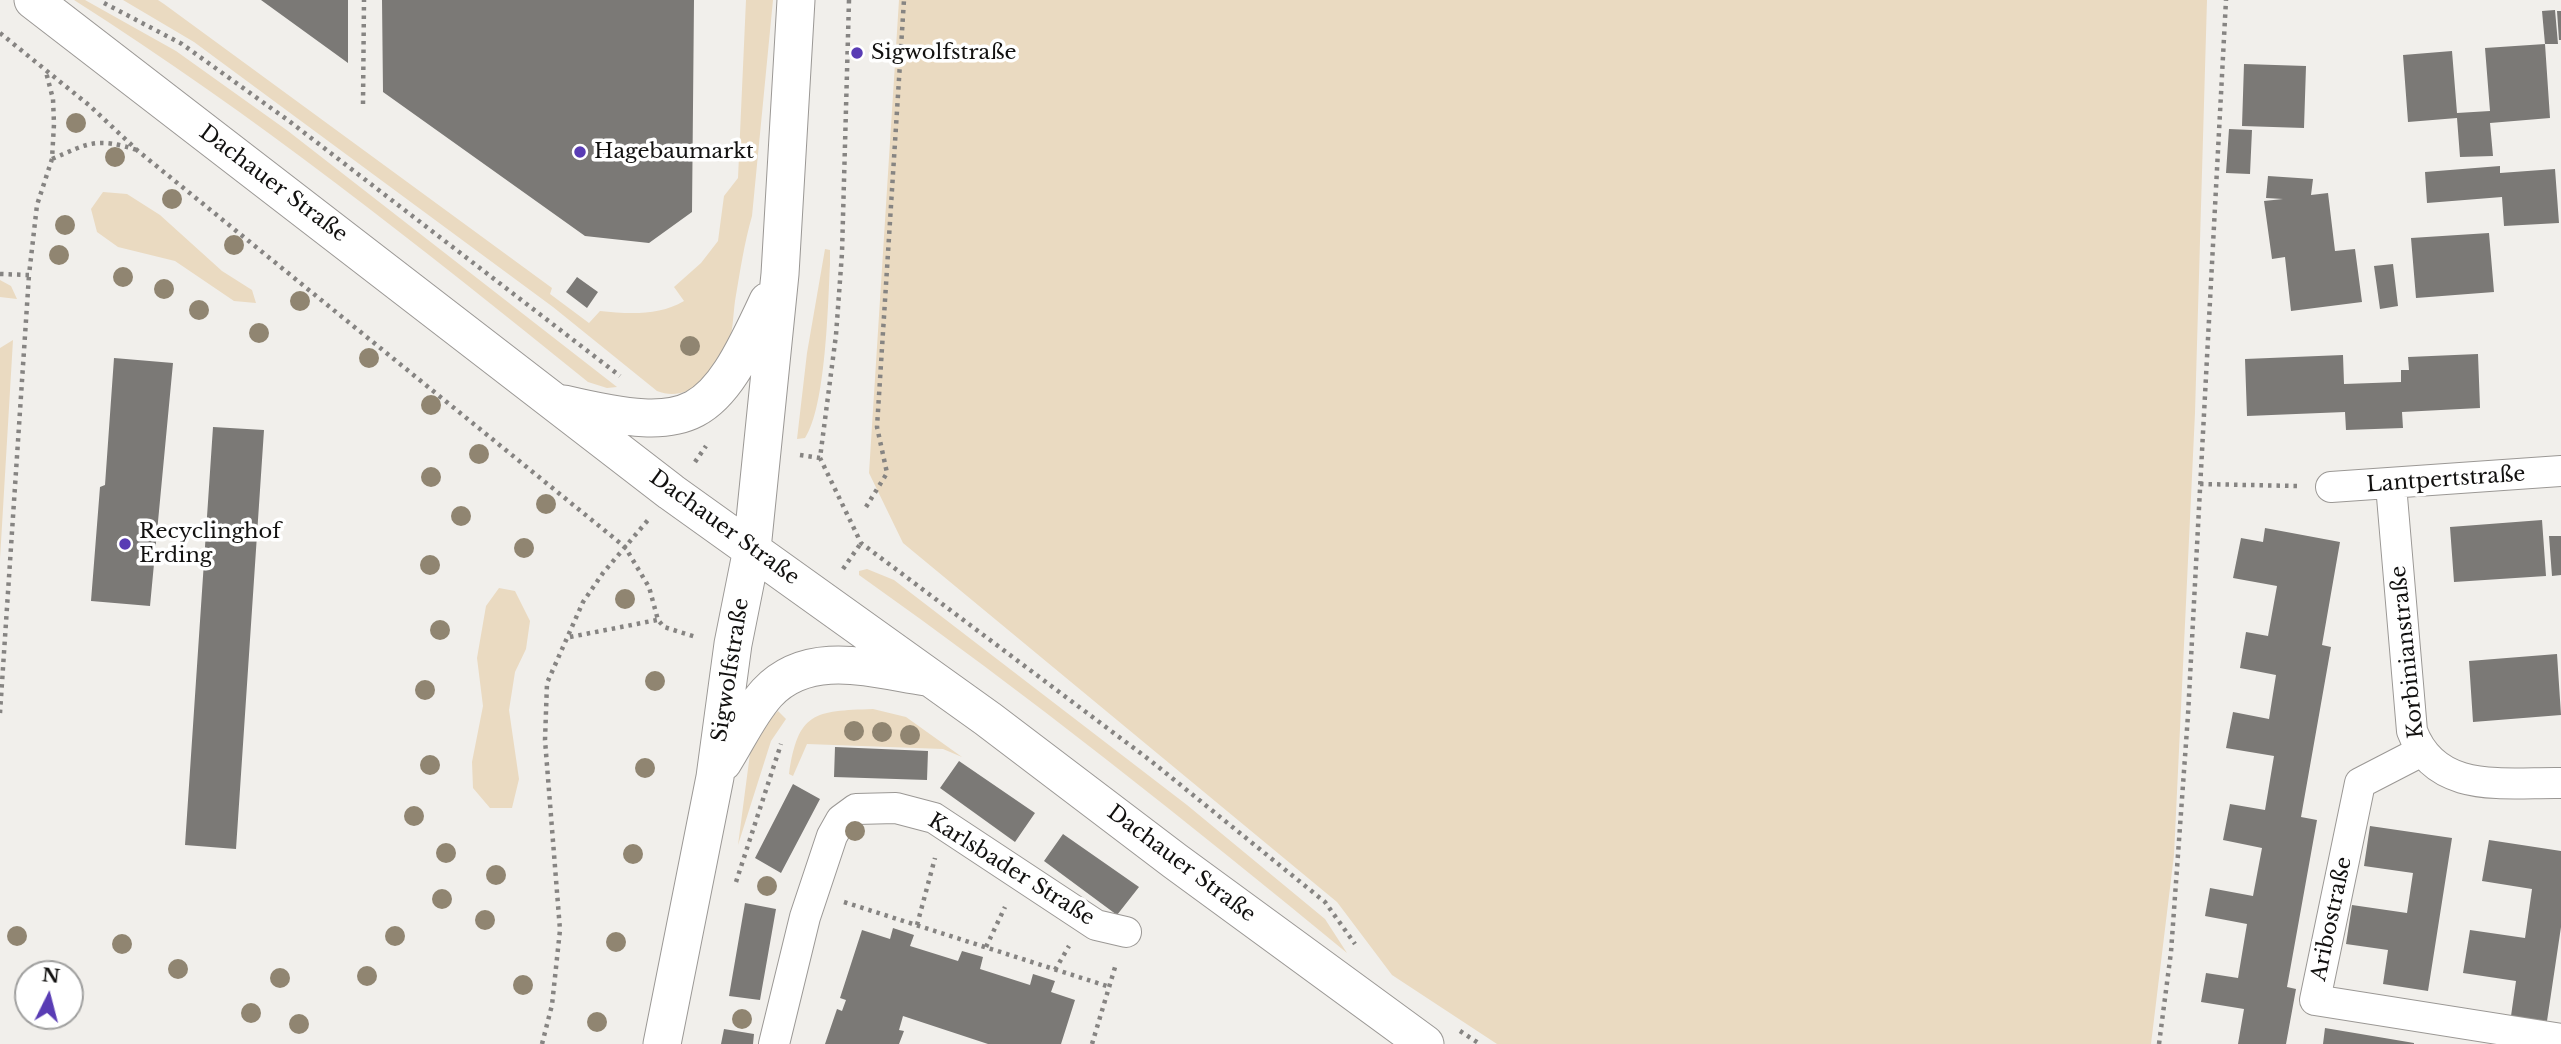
<!DOCTYPE html>
<html>
<head>
<meta charset="utf-8">
<style>
	body { margin:0 }
	#map { position:relative; width:2561px; height:1044px; overflow:hidden; background:#f1efeb; font-family:"Libre Baskerville",serif }
	canvas { display:block }
	.north { position:absolute; left:14px; top:960px; width:70px; height:70px; box-sizing:border-box; background:#fff; border:2px solid #a0a09f; border-radius:50%; rotate:6deg; font-size:19px; font-weight:700; line-height:28px; text-align:center; color:#121110 }
	.north::after { content:''; display:block; margin:auto; width:24px; height:32px; background:#593cb4; clip-path:polygon(50% 0,100% 100%,50% 72%,0 100%) }
</style>
</head>
<body>
<div id="map">
<canvas width="2561" height="1044"></canvas>
<div class="north">N</div>
</div>
<script>
const ctx = document.querySelector('canvas').getContext('2d');
ctx.lineJoin = 'round';
function fillPath(path, color) { ctx.fillStyle = color; ctx.fill(path, 'evenodd'); }
function trace(path, color, width, dash) { ctx.strokeStyle = color; ctx.lineWidth = width; ctx.lineCap = dash ? 'butt' : 'round'; ctx.setLineDash(dash || []); ctx.stroke(path); }
function write(font, color, halo, rows, align = 'center') {
  ctx.font = font + ' "Libre Baskerville",serif'; ctx.lineWidth = 7; ctx.setLineDash([]); ctx.textBaseline = 'middle'; ctx.strokeStyle = halo; ctx.fillStyle = color; for (const [text, x, y, turn = 0] of rows) {
    ctx.save(); ctx.translate(x, y); ctx.rotate((+turn || 0) * Math.PI / 180); ctx.textAlign = isNaN(turn) ? turn : align; if (halo) ctx.strokeText(text, 0, 0); ctx.fillText(text, 0, 0); ctx.restore();
  }
}
fillPath(new Path2D(`
	M74,0H85L176,51L288,131L617,387L607,388L588,382C421,247 255,115 74,0Z
	M123,0H158L164,4L552,288L550,294L589,323L600,311C628,314 659,316 684,301L674,287L701,263L718,241L724,196L738,178L746,0H773L752,216C744,244 740,272 735,301C733,315 733,335 727,348C714,376 687,403 657,391L553,307L194,42Z
	M899,0H2207L2195,413L2174,855L2151,1044H1497L1392,975L1337,902L903,543L869,473Z
	M103,192L127,194L160,215L222,271L252,290L256,303L234,301L175,261L118,247L97,232L91,209Z
	M825,249L830,250V264C828,304 826,407 805,438L797,439L807,353Z
	M0,280L11,286L17,299L0,297Z
	M13,340L0,559V348Z
	M867,569L894,580L1187,805L1325,919L1347,953C1188,822 1027,694 859,575V571Z
	M499,588L515,591L530,621L526,649L515,672L509,710L519,779L512,808H490L473,788L472,762L483,706L477,658L486,606Z
	M873,709L906,717L962,757L943,749L807,744L793,776L789,774C798,712 814,711 873,709Z
	M778,711L786,719L771,741L738,845L751,746L761,727Z`), '#eadac1');
fillPath(new Path2D(`
	M261,0H348V63Z
	M382,0H694L692,212L649,243L585,236L383,92Z
	M2555,10L2558,44H2545L2542,11Z
	M2557,11H2561V40H2559Z
	M2545,44L2550,118L2490,123L2493,156L2460,157L2457,118L2408,122L2403,55L2452,51L2457,113L2490,111L2485,48Z
	M2244,64L2306,66L2304,128L2242,126Z
	M2229,129L2252,130L2250,174L2226,173Z
	M2500,166V173L2555,169L2559,223L2504,226L2502,197L2427,203L2425,172Z
	M2268,176L2313,179L2311,195L2328,193L2335,251L2355,249L2362,302L2291,311L2285,257L2272,259L2264,201L2283,199L2266,198Z
	M2489,233L2494,292L2416,298L2411,238Z
	M2393,264L2398,306L2380,309L2374,266Z
	M577,277L598,292L587,308L566,292Z
	M2478,354L2480,408L2402,412L2403,428L2346,430L2345,412L2247,416L2245,359L2343,355L2344,384L2401,382V370H2409L2408,357Z
	M114,358L173,363L150,606L91,601L100,487L105,485Z
	M213,427L264,430L236,849L185,845Z
	M2542,520L2546,576L2454,582L2450,527Z
	M2265,528L2340,542L2322,645L2331,647L2301,817L2317,820L2287,987L2296,989L2286,1044H2238L2244,1009L2201,1002L2206,973L2238,978L2247,924L2205,916L2210,888L2253,896L2262,848L2223,840L2230,804L2265,810L2274,756L2226,748L2233,712L2269,719L2276,675L2240,668L2246,632L2268,636L2277,586L2233,578L2241,538L2263,542Z
	M2549,536H2561V575L2552,576Z
	M2557,654L2561,715L2473,722L2469,661Z
	M835,747L928,751L927,780L834,777Z
	M959,761L1035,813L1015,842L940,788Z
	M793,784L820,799L781,873L755,858Z
	M2370,826L2452,838L2428,991L2383,984L2388,950L2346,944L2352,905L2407,913L2413,873L2364,866Z
	M1063,834L1139,887L1117,915L1044,861Z
	M2489,840L2561,851V927L2547,1021L2511,1016L2516,981L2463,973L2470,930L2525,938L2532,889L2482,881Z
	M745,903L776,909L760,1000L729,996Z
	M893,928L914,935L910,946L958,961L962,951L983,957L980,969L1030,985L1033,974L1055,981L1051,992L1075,1000L1061,1044H988L903,1016L899,1030L904,1031L899,1044H825L837,1009L842,1011L846,1000L840,998L862,930L890,939Z
	M2325,1028L2414,1043V1044H2323Z
	M724,1029L754,1034L753,1044H721Z`), '#7b7976');
const minor = new Path2D(`
	M2391,485L2412,731C2436,795 2504,782 2561,783
	M2331,487L2561,471
	M2420,752L2360,783L2315,1000L2561,1039
	M774,1044L805,917L832,836L841,820L856,809L896,808L934,818L1096,925L1126,932`);
const tertiary = new Path2D(`
	M33,0L671,492L988,719L1175,861L1425,1044
	M564,404C695,435 713,420 768,301
	M723,762C737,740 749,713 767,693C809,648 873,669 926,677
	M662,1044L715,777L733,644L752,549L780,274L796,0`);
trace(minor, '#9b9895', 32);
trace(tertiary, '#9b9895', 39);
trace(new Path2D(`
	M849,0L842,253L836,335L820,458L861,543L1151,761L1325,902L1355,944
	M104,3L182,44L289,121L620,376
	M0,33L90,106L138,151L625,547L649,587L658,620L664,627L696,637
	M363,104L364,0
	M52,159C89,143 96,137 137,150
	M0,274L29,275L37,205L52,159L54,124L53,99L46,72
	M800,455L820,458
	M695,462L706,446
	M2200,484L2297,486
	M866,507L887,473L877,427L904,0
	M843,569L861,543
	M570,637L657,620
	M0,713L29,275
	M736,882L781,744
	M844,902L1110,987
	M917,925L935,858
	M986,947L1005,907
	M1055,970L1069,946
	M1460,1031L1480,1044
	M542,1044L552,1005L560,930L545,740L547,683L583,602L603,573L648,520
	M1092,1044L1116,964
	M2159,1044L2171,952L2188,715L2226,0`), '#868482', 4.5, [3.5, 5]);
trace(minor, '#fff', 30);
trace(tertiary, '#fff', 37);
ctx.fillStyle = '#908571';
for (const [x, y] of [
	[76,123],
	[115,157],
	[172,199],
	[65,225],
	[234,245],
	[59,255],
	[123,277],
	[164,289],
	[300,301],
	[199,310],
	[259,333],
	[690,346],
	[369,358],
	[431,405],
	[479,454],
	[431,477],
	[546,504],
	[461,516],
	[524,548],
	[430,565],
	[625,599],
	[440,630],
	[655,681],
	[425,690],
	[854,731],
	[882,732],
	[910,735],
	[430,765],
	[645,768],
	[414,816],
	[855,831],
	[446,853],
	[633,854],
	[496,875],
	[767,886],
	[442,899],
	[485,920],
	[17,936],
	[395,936],
	[616,942],
	[122,944],
	[178,969],
	[367,976],
	[280,978],
	[523,985],
	[251,1013],
	[742,1019],
	[597,1022],
	[299,1024]
]) { ctx.beginPath(); ctx.arc(x, y, 10, 0, 2 * Math.PI); ctx.fill(); }
for (const [x, y, r, color] of [
	[857,53,7,"#593cb4"],
	[580,152,7,"#593cb4"],
	[125,544,7,"#593cb4"]
]) { const dot = new Path2D(); dot.arc(x, y, r, 0, 2 * Math.PI); ctx.fillStyle = color; ctx.fill(dot); trace(dot, '#fff', 2.5); }
write('21px', '#121110', '#fff', [
	["Sigwolfstraße",871,53],
	["Hagebaumarkt",594,152],
	["Recyclinghof",139,532],
	["Erding",139,556]
], 'left');
write('21px', '#121110', '#fff', [
	["Dachauer Straße",273,184,37],
	["Lantpertstraße",2446,480,-4],
	["Dachauer Straße",724,528,36],
	["Korbinianstraße",2408,652,-96],
	["Sigwolfstraße",731,670,-81],
	["Dachauer Straße",1181,864,37],
	["Karlsbader Straße",1011,870,32],
	["Aribostraße",2332,919,-78]
]);
</script>
</body>
</html>
